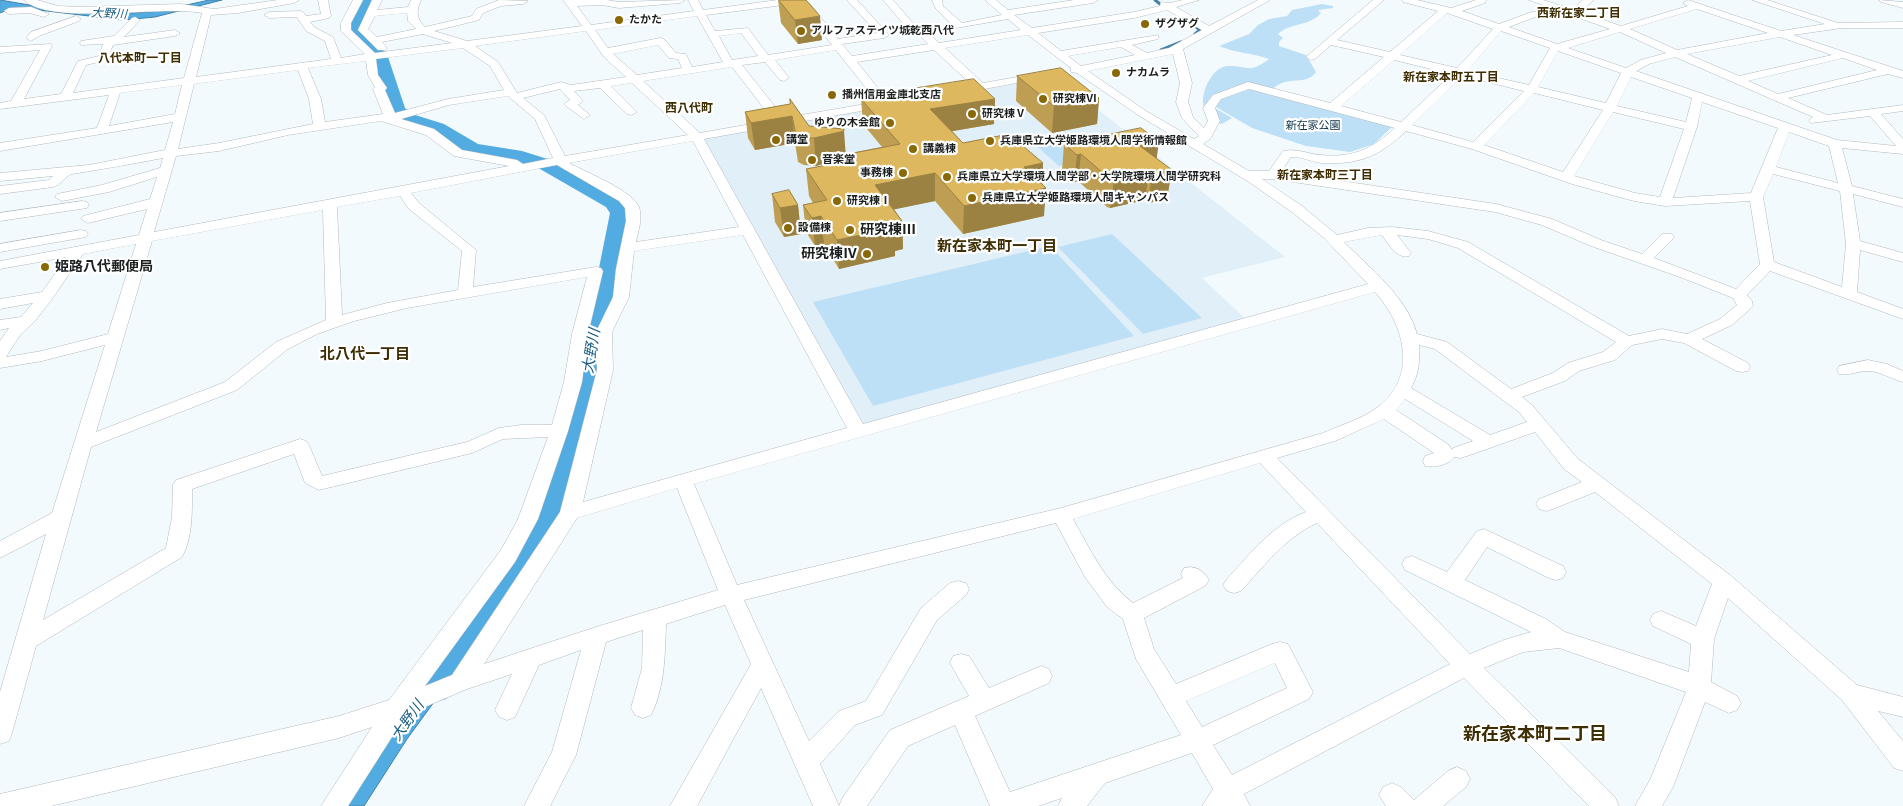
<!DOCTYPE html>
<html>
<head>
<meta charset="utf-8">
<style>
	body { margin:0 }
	canvas { display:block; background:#f2fafe }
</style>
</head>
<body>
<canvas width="1903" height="806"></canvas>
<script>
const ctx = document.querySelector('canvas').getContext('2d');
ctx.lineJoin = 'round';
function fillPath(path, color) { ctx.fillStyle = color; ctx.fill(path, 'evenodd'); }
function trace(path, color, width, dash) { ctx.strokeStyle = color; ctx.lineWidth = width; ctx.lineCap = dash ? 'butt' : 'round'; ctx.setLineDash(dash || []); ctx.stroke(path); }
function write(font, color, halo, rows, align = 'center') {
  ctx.font = font + ' Arial,"Noto Sans JP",sans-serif'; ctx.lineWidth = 4.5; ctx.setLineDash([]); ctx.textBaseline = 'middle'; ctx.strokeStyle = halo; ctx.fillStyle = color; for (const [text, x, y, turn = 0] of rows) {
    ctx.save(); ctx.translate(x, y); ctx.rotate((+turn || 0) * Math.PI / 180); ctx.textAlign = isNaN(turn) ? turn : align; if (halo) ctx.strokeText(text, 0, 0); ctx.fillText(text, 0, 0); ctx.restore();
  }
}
fillPath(new Path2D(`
	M1057,77L1285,257L1202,278L1248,321L861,427L701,139Z`), '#e0eff8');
fillPath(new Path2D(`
	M1322,4L1333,6V8L1318,10L1321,13C1309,27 1291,22 1278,34L1283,38L1279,42V46L1306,55L1316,72C1308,83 1297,79 1285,82C1280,83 1275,87 1271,90L1392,127L1374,144L1350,152L1306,146L1252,128L1216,107L1215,108L1232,118L1222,124L1207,120C1205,114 1203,107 1203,101C1203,88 1214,65 1229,66C1250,66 1249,74 1269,59C1253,53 1235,53 1219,46L1249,34L1258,25L1269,19L1287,16L1292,10Z
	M1066,132L1083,146L1111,155L1059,166L1030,140Z
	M1112,234L1202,318L1143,334L1058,247Z
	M1050,246L1134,336L873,406L813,302Z`), '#bee0f7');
const water = new Path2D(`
	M0,0L53,9L134,13L160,11L209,0H222L155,17L123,20L30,9L7,10L0,13Z
	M443,656L467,657L407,739L364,806H342Z`);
fillPath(water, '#52ace1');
trace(water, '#4282a7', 1);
trace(new Path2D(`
	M1155,0L1164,7
	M1191,23L1200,30L1195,34
	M1161,50L1181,42`), '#4282a7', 3);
fillPath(new Path2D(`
	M359,0H375L362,27L363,30L387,54L405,108L412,114L444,124L478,144L522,151L554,161L623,198L632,213L623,268L607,331L598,414L549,546L490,638L446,699L433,703L420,699L414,687L420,675L464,618L517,542L568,414L581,331L599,268L610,213L606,207L540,169L519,163L465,153L430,132L398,122L386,110L370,56L347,32L346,27Z`), '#52ace1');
const minor = new Path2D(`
	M24,0H37L58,6L79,7L181,4L214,9L278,0H299L294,3L238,13L211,15L196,77L331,59L325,41L306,31L297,17L269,18L264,15L269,12L300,11L303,12L306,16L321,14L318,0H328L331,16L329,18L310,22L314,27L333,37L341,58L365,54L341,31V23L353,0H363L351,23V30L375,53L452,43L423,34L382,42L387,48L386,50H378L358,30L372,0H382L377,10L408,7L411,0H421C416,12 416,18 425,27L472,16L476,9L499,0L528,1L523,4L501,6L483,13L479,20L434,31L467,41L582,26L563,0H607L619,2L685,0L680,3L619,8L602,5L577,6L591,25L694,11L688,0H698L703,10L778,0H804L799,3L706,15L715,31L748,28L768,55L832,45L802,6L807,3L810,4L838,39L877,33L847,0H857L889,35L884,38L842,44L852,56L928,44L919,35L912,34L883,0H893L919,30L926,31L939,43L1021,30L1008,19L956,28L936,9L932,0H942L943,6L962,23L1002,15L985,0H996L1008,10L1074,0H1098L1093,3L1014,15L1032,28L1134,12L1160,6L1161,2L1170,3L1183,0H1199L1176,7L1209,26L1258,0H1270L1183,49L1192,83L1188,102L1193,117L1204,128L1208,121L1203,108L1213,95L1248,82L1330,103L1384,57L1331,45L1315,59L1311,60L1306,57L1373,0H1384L1337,40L1390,52L1438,11L1403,2L1401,0H1417L1451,8L1476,0H1486L1485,3L1462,11L1499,24L1532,12H1538V16L1509,27L1557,44L1610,29L1529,0H1543L1572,9L1583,0H1594L1580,12L1621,26L1688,6L1683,3L1688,0L1781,31L1825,24L1752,0H1767L1838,23L1903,22V28H1842L1793,35L1903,71V78L1888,74L1788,98L1827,115L1903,105V111L1881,114L1903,139V154L1842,148L1852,186L1903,199V207L1853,194L1860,241L1903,253V262L1860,250L1857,292L1903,309V319L1770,271L1747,295L1752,301L1753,306L1750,309L1732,325L1702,339L1748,363L1750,367L1748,371L1742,372L1736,371L1684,343L1662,339L1632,345L1615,360L1579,371L1565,381L1522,397L1532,405L1578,459L1730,575L1857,685L1903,697V717L1878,711L1903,741V771L1894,768L1842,700L1728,598L1714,639L1711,682L1737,696L1741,703L1737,710L1729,713L1705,702L1673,787L1662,806H1635L1650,780L1686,692L1559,648L1523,652L1484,668L1615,797L1619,806H1589L1464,678L1244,794L1250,806H1202L1213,789L1192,753L1105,783L1087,806H1058L1062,798L1038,806H990L955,725L908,746L867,806H839L843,797L890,730L969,696L950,663L953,656L961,654L969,656L989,688L1041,666L1049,669L1052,676L1049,683L975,716L1010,792L1181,735L1136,659L1123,619L1107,607L1085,577L1056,523L744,600L809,741L839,711L866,701L921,608L950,583L958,581L966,583L969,589L966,595L937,620L882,715L855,725L820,764L839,806H813L761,688L697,806H670L751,664L725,605L666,624C665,654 665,687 651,715L643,718L635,715L631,708L642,668L643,630L606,642L576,755L550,806H524L552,752L581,650L539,665L515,717L507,720L499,717L495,710L512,674L467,689L406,715L348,806H321L372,727L339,738L51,806H0V794L339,716L389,700L501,550L518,519L548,437L503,439L472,453L319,490L305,483L294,454L192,489C192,510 193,538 182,557L36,646L12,733L9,741L0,744V692L46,534L0,558V541L52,513L105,345L42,361L0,368V341L9,328L0,330V320L21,317L33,303L0,309V299L42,292L67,257L0,269V261L139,235L147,209L88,223L81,219L83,216L150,199L157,177L109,192L62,201L55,197L57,194L102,185L160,168L163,158C133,164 102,169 72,174C65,176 61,185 53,187L0,194V186L49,180L53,176L0,181V173L89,165L165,150L173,122L0,151V143L97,128L109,95L0,109V103L11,101L40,50L0,53V47L51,44L52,46L24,99L61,94L78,61L99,56L103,44L81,45L80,43L81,41L114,36L132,18L135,17L140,20L124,37L175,30L180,33L175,36L113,45L107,60L86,65L73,93L184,78L202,13C161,5 51,26 24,0ZM1697,9L1768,33L1677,50L1630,29ZM1167,10L1202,30L1169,48L1147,53L1132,45L1158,39V35L1061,51L1038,33L1134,18ZM407,13L408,21L416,29L377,37L368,29L375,16ZM1447,13L1493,29L1457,68L1400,55ZM697,16L723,62L692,67L686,54L676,53L664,39L660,38L608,48L595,30ZM586,31L604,57L626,77L571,85L561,82L517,93L498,62L475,46ZM1501,31L1550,48L1529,85L1467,71ZM1620,32L1666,53L1641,60L1626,68L1568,48ZM741,33L758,56L732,60L719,36ZM1028,35L1071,68V72L1077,73L1138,115L1249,182L1292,212L1324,238L1368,284L863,424L704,139L889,106L891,104L889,102L857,62L934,50L972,85L953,89L951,91L953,93L957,94L1044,78L1045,76L1040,73L983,83L945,48ZM1780,37L1832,55L1739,76L1687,54ZM658,45L669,58L678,59L682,68L637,75L613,54ZM1121,47L1135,55L1081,66L1068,56ZM463,48L490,66L504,90L448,99L395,113L385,90L387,88L378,75L376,59ZM836,50L877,102L784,118L742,65L765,62L780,80L784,81L789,78L775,60ZM1558,51L1621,73L1606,103L1538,87ZM1173,54L1180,83L1176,102L1182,118L1199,136L1194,139L1146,111L1088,71ZM1675,57L1813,117L1809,120L1811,123L1870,116L1896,146L1837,140L1636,71L1649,64ZM1843,58L1877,70L1778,94L1748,81ZM1394,60L1452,74L1401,122L1341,106ZM366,61L368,75L375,87L373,89L383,114L325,122L321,99L308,68ZM732,67L773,120L700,133L643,81ZM298,70L309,99L313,124L219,143L178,149L194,84ZM1462,76L1524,91L1473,142L1412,125ZM1631,77L1692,98L1686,122L1617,106ZM632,83L688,135L565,156L544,115L523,98L560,89L570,100L564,104L566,106L584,119L590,115L578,105L583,101L574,91L600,88L627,114L631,115L637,112L611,86ZM182,85L175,114L109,126L120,93ZM1249,89L1395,128C1372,149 1353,158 1321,155C1307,154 1297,148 1283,151L1269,171H1249L1203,144L1210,139L1220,121L1215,108L1221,99ZM1534,93L1603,110L1563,172L1484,145ZM508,96L535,119L553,158L523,164L517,160L462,150L434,129L401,119L449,105ZM1702,102L1778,128L1751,193L1673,198L1697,127ZM1613,112L1684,129L1660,197L1635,193L1574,176ZM381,121L426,135L454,156L509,166L154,232L176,156L219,151L288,135ZM1406,131L1472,149L1572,184L1634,201L1665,206L1750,201L1760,264L1736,289L1654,258L1672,240L1674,237L1672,234H1662L1642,254L1601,240L1552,219L1496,204L1281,172L1291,157C1301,156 1311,162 1322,163C1359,165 1380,156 1406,131ZM1789,132L1829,146L1838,183L1776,167ZM693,141L739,227L636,242C638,232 643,218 639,207C633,191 584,171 569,163ZM557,165L619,201L625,208L626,221L616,269L613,297L596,332L597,370L560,512L452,675L425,686L515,562L538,519L568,431L582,382L588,334L603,271L601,268L596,267L473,287L476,250L419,203L411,193ZM1773,174L1840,191L1846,244L1842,287L1774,262L1763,197ZM1262,179H1273L1495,212L1542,225L1591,246L1680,277L1733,298L1737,305L1720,319L1687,334L1662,329L1629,336L1468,242L1428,231L1392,227L1368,228L1337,235L1302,206ZM400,196L409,209L462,251L458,290L387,303L342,315L337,207ZM323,210L326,320L276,342L225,382L96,432L152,241ZM743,235L847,428L583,502L613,370L612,332L629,297L634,251ZM1382,235C1389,244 1396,259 1409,256L1411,253L1397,235L1428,239L1458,248L1616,342L1603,352L1568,363L1553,373L1511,389L1447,342L1417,334C1407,297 1370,268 1344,242ZM136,244L108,334L42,351L6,357L20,335L35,321L52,299L83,254ZM587,277L572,334L564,382L552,425H521L499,428L467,442L322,476L309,445L306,441L300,439L176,480L173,485L172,517L166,548L43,620L91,447L237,390L288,349L317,334L354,321L407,308ZM1375,292C1404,324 1419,376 1378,407C1362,419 1341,425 1323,433L1061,508L737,585L694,484ZM1419,345L1435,349L1520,413L1527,422L1490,435L1411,388C1419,374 1420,361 1419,345ZM1405,399L1473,441L1453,448L1452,450L1449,445L1396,410ZM1384,419L1434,453L1425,456L1423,461L1425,466C1434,468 1449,465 1454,457L1460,458L1467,456L1535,432L1564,469L1582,482L1539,499L1536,504L1539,509L1546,511L1553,509L1595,492L1712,584L1696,626L1661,611L1653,614L1650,620L1653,626L1691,644L1689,672L1565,632L1546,619L1465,580L1487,547L1549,578L1556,580L1563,578L1566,572L1563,566L1484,529L1477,531L1447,572L1412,556L1405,558L1402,564L1405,570L1531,632L1504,640L1470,654L1277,458L1335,441ZM1260,463L1306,512C1273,524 1250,554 1227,579L1223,585L1227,591L1234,593L1241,591C1264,566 1286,537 1317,523L1450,664L1232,775L1213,745L1309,699L1313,692L1288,644L1280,642L1272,644L1176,684L1154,649L1144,618L1205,586L1209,580C1203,570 1195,565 1184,568L1181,574L1183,578L1133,603C1105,582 1090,549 1073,519ZM677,488L718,590L596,627L484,664L577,518ZM1275,663L1287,688L1202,727L1186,701Z
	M1879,0L1903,2V8L1881,2Z
	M31,7L49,14L44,17L30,13L9,14L4,11L9,8Z
	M76,16L81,19L79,21L39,36L31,41L26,38L31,32Z
	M82,201L87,202L89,205L87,208L0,221V213Z
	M81,230L86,231L88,234L86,237L0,252V244Z
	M1868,360L1887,364L1903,371V382C1891,379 1880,371 1868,371C1857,371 1849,376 1839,374L1837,370L1839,366Z
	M1457,767L1466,771L1470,779L1466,787L1443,806H1386L1379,795L1383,787L1392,783L1401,787L1414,800L1448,771Z`);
trace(minor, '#b3b9be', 1);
fillPath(minor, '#fff');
fillPath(new Path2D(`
	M778,0L822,40L798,44L781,23Z
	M1017,76L1099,98L1097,124L1052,133L1016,101Z
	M861,99H995L994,124L952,131L963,143L1043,163L1042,184L1044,216L963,234L935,201L894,209L902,221L903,249L895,251V256L839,269L824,244L815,246L806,232L803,205L813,203L809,196L806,169L843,162V158L816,166L804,165L798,162L795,143L755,150L748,138L745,112L790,104L809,126L846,154L882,147L863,124Z
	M1064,144L1157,159L1167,199L1148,203L1145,200L1110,208L1107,207L1078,181L1074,182L1062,171Z
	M772,194L798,205L801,234L784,237L775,222Z`), '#be9e52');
fillPath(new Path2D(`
	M820,16L822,40L798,44L795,20Z
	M1099,98L1097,124L1052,133L1054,106Z
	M995,99L994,124L930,135V109Z
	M792,116L795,143L755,150L751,123Z
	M844,131L846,158L843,155V158L816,166L814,138Z
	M1159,142L1155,170L1140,146Z
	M1081,154L1078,181L1074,182L1077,155Z
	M1043,163L1042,189L1046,188L1044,216L963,234L964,206L1024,167Z
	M1172,170L1167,199L1148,203L1152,175Z
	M1149,172L1145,200L1110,208L1114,180Z
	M935,173V201L877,213L875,185Z
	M798,205L801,234L784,237L780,208Z
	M821,216L824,244L815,246L812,218Z
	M902,221L903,249L895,251V256L839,269L837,240L890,223Z`), '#9b8142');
const building = new Path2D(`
	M779,0H806L820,16L795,20Z
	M1061,68L1099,98L1054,106L1017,76Z
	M974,79L995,99L930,109L963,143L1009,134L1043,163L1024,167L1046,188L964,206L935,173L875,185L902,221L890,223L894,228L837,240L821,216L812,218L803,205L827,200L806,169L848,161L843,155L900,144L861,99L903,90Z
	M790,99L809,126L844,129V131L814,138H801L796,135L792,116L751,123L745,112L790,104Z
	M1141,128L1159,142L1140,146L1172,170L1152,175L1149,172L1114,180L1110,179L1081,154L1077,155L1064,144Z
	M789,190L798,205L780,208L772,194Z`);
fillPath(building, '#ddb85f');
trace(building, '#9b8142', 1);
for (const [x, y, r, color] of [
	[619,20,5,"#896907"],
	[1145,24,5,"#896907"],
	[801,31,5,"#896907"],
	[1116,73,5,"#896907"],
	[832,95,5,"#896907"],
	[1043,99,5,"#896907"],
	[972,114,5,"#896907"],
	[890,123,5,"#896907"],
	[776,140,5,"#896907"],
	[990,141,5,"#896907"],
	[913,149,5,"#896907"],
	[812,160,5,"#896907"],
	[903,173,5,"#896907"],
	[947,177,5,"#896907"],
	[972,198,5,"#896907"],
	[837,201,5,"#896907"],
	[788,228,5,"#896907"],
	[850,230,5,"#896907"],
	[867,254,5,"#896907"],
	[45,267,5,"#896907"]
]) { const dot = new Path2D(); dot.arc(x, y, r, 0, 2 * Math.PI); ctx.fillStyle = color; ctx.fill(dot); trace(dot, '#fff', 2); }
write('bold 11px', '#1c1f20', '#fff', [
	["たかた",629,20],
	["ザグザグ",1155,24],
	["アルファステイツ城乾西八代",811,31],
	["ナカムラ",1126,73],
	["播州信用金庫北支店",842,95],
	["研究棟Ⅵ",1053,99],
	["研究棟Ⅴ",982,114],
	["ゆりの木会館",880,123,"right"],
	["講堂",786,140],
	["兵庫県立大学姫路環境人間学術情報館",1000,141],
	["講義棟",923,149],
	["音楽堂",822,160],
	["事務棟",893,173,"right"],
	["兵庫県立大学環境人間学部・大学院環境人間学研究科",957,177],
	["兵庫県立大学姫路環境人間キャンパス",982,198],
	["研究棟Ⅰ",847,201],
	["設備棟",798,228]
], 'left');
write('11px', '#073045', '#fff', [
	["新在家公園",1313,126]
]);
write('italic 12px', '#1b5e82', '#fff', [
	["大野川",109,14,3]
]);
write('bold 12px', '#3e2e04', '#fff', [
	["西新在家二丁目",1579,14],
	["八代本町一丁目",140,59],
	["新在家本町五丁目",1451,78],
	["西八代町",689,109],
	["新在家本町三丁目",1325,176]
]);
write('bold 14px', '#1c1f20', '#fff', [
	["研究棟Ⅲ",860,230],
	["研究棟Ⅳ",857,254,"right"],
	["姫路八代郵便局",55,267]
], 'left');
write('bold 15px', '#3e2e04', '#fff', [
	["新在家本町一丁目",997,247],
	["北八代一丁目",365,355]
]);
write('italic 15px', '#1b5e82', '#fff', [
	["大野川",592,351,-81],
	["大野川",408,721,-55]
]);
write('bold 18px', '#3e2e04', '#fff', [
	["新在家本町二丁目",1535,735]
]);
</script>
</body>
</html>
